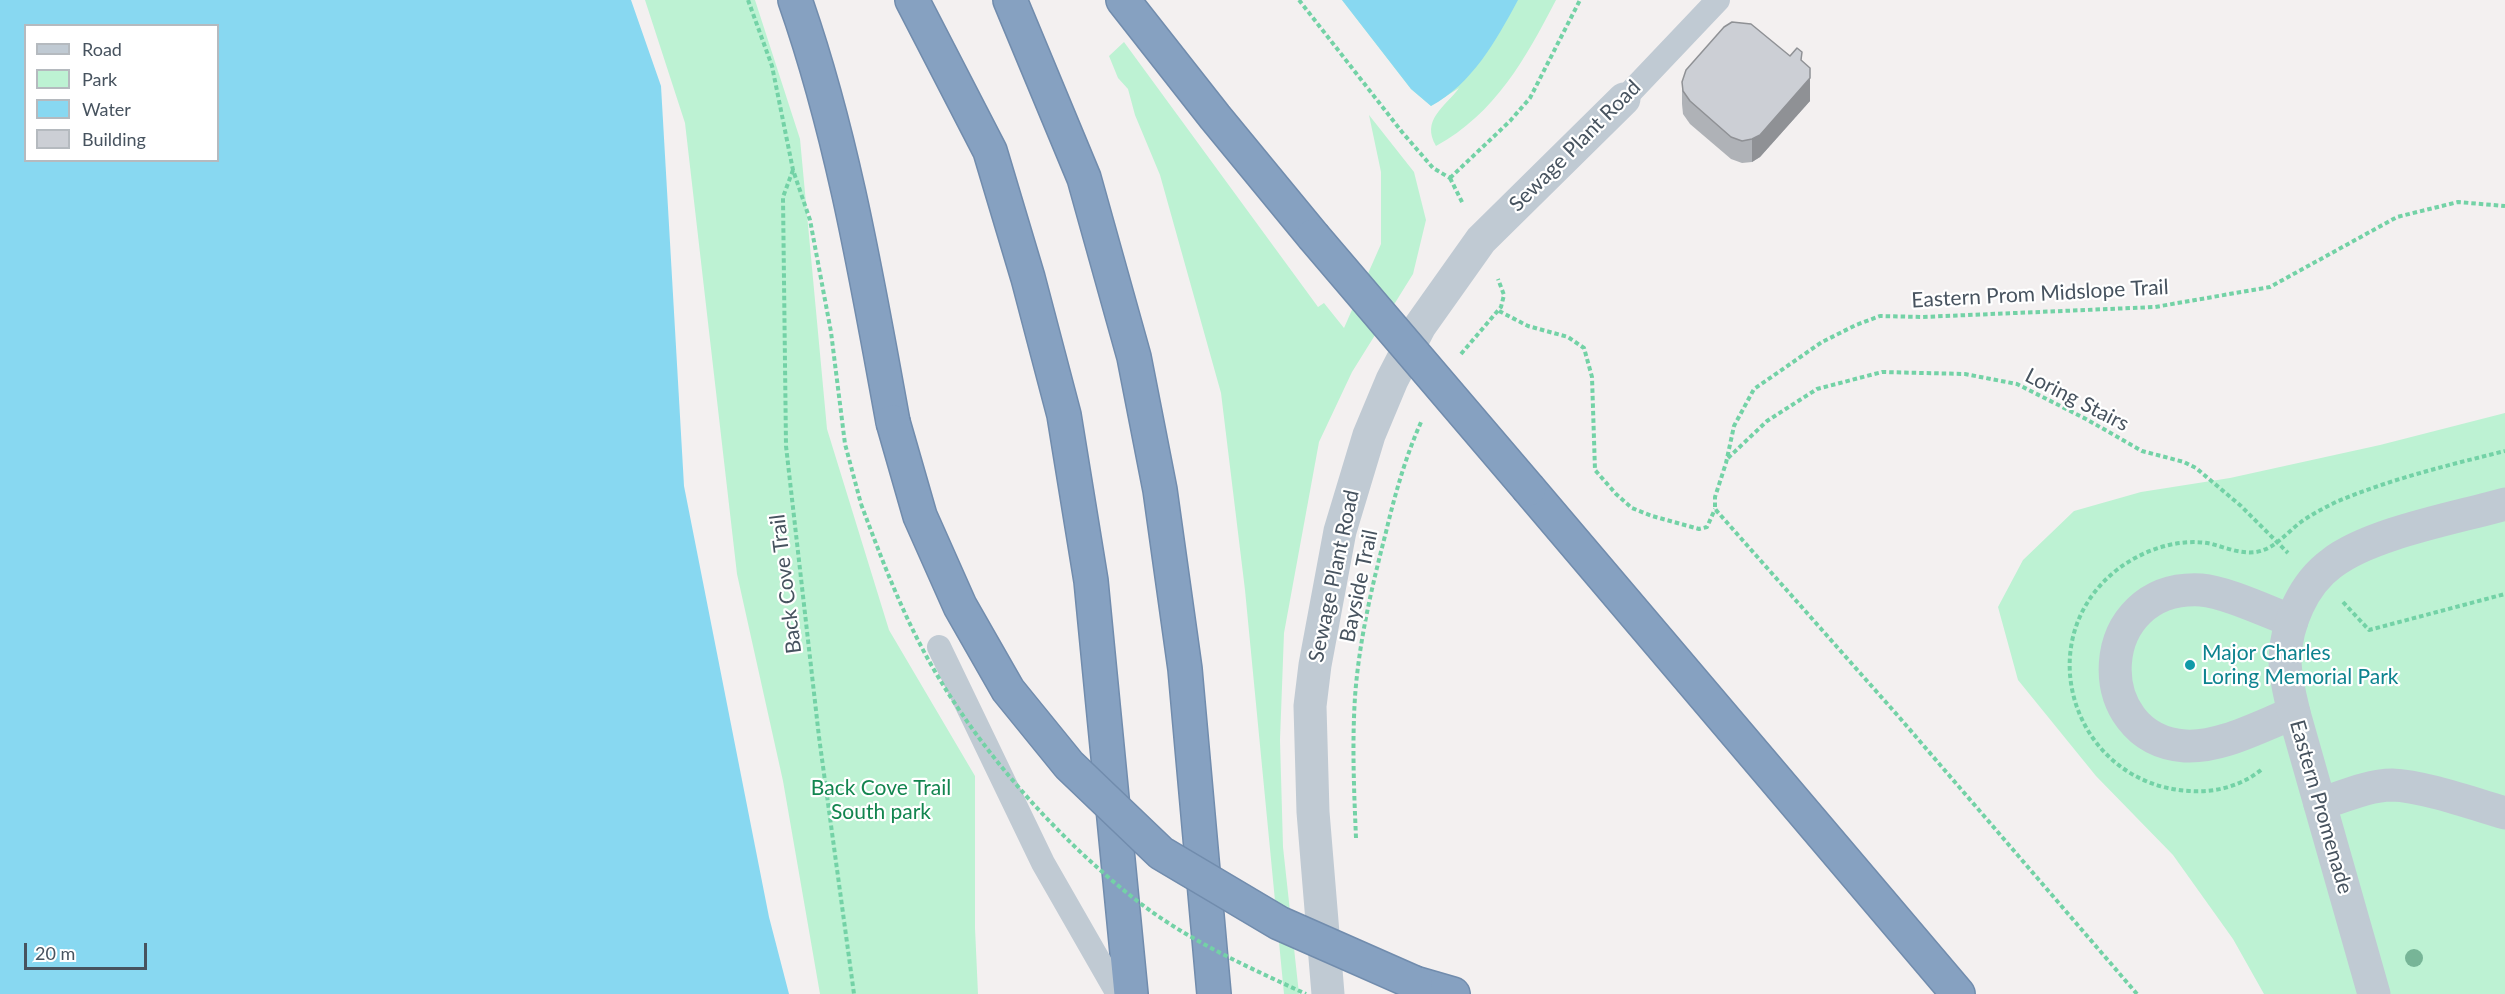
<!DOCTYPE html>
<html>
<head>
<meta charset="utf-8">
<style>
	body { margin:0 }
	#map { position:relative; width:2505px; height:994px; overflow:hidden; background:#f3f0f0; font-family:Lato,sans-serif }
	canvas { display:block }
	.legend { position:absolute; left:24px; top:24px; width:195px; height:138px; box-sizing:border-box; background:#fff; border:2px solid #b5babf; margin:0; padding:8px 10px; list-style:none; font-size:18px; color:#47535f }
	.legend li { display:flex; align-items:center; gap:12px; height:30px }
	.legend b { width:30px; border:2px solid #b5babf }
	.scale { position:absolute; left:24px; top:943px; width:123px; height:27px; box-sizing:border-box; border:3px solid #47535f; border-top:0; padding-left:8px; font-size:18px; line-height:21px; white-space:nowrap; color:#47535f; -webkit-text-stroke:4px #fff; paint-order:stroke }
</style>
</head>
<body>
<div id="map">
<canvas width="2505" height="994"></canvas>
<ul class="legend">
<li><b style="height:8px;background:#c0cad3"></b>Road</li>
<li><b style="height:16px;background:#bdf2d3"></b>Park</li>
<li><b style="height:16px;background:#88d8f1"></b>Water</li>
<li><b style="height:16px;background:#cccfd5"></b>Building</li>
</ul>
<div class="scale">20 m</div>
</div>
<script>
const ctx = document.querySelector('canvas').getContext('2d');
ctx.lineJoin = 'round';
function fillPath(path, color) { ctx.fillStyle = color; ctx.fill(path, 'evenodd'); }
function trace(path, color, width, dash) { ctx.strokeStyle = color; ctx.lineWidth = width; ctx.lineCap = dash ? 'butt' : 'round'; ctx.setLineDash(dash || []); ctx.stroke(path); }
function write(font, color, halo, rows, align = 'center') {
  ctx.font = font + ' Lato,sans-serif'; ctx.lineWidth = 4.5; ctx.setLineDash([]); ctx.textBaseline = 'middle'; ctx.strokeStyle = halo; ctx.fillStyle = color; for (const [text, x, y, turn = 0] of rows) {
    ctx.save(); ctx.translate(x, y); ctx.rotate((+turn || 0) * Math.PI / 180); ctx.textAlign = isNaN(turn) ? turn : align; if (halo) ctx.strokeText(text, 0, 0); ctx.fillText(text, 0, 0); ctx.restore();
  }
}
fillPath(new Path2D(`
	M645,0H755L800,139L827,429L889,630L975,776V928L978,994H820L783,781L737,574L685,123Z
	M1342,0H1556C1526,58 1495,114 1436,146C1421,120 1444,108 1459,88L1431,106L1411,89Z
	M1124,42L1318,307L1324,303L1344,328L1381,244V172L1369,115L1414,172L1426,220L1413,274L1352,372L1319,442L1284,633L1280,740L1283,847L1299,994H1284L1245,590L1221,393L1160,175L1135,115L1128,89L1118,78L1109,56Z
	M2505,413V994H2264L2233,939L2173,855L2096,776L2018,680L1998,607L2023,560L2074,511L2141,492L2230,478L2380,445Z`), '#bdf2d3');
fillPath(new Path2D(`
	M0,0H631L661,86L684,486L769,917L789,994H0ZM26,26H218V160H26Z
	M1342,0H1518C1496,41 1472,84 1431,106L1411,89Z`), '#88d8f1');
const motorway = new Path2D(`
	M795,0C843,137 867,280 893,422
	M912,0L990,151L1028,278L1064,415L1091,581L1131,994
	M1010,0L1084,178L1134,357L1160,490L1185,669L1214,994
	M1123,0L1215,117L1313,236
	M1529,489L1958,994
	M1415,983L1453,994`);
trace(motorway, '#718cad', 36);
trace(new Path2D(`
	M748,0L772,66L793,170L810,220L831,332L845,444L861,504
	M1299,0L1402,132L1433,168L1450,178
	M793,170L783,197L786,446L819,737L854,994
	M1450,178L1463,204
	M1450,178L1510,121L1530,98L1580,0
	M1499,311L1528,326L1568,337L1584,348L1592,377L1595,470L1616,494L1632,508L1652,516L1699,529L1707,527L1715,509
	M1461,354L1501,307L1504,295L1498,279
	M1728,458L1767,421L1817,389L1882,372L1965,374L2017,384L2086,419L2142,451L2184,462L2196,468L2241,506L2288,553
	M2343,602L2369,630L2505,594
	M2261,770C2241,786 2215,793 2189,791C2074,784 2026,640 2118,569C2143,550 2180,537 2212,544C2226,548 2241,554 2256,552C2275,549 2286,533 2301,522C2312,514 2324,508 2336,502C2390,479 2449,465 2505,451
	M1356,838C1354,791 1352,744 1355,697C1359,641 1372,586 1386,532C1395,494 1406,455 1422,420
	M2137,994L1899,717L1715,509V497L1726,463L1734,426L1754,389L1822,342L1856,325L1880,316L1922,317L2155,307L2270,287L2397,217L2458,202L2505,206`), '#73d2a6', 4, [4.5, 3]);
trace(new Path2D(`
	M1624,99L1718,0
	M939,647L1043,863L1118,994`), '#c0cad3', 24);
trace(new Path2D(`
	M2292,621C2268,612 2226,592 2201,590C2092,584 2087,739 2185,746C2221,748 2260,726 2294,713
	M2320,804C2342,797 2369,785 2392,785C2423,786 2474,804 2505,813
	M1328,994L1313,812L1310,706L1315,665L1340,531L1369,435L1392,380L1420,326L1481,240L1624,99`), '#c0cad3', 33);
trace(new Path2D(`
	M2374,994L2294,713C2290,695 2285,678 2285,659C2286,624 2303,584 2332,563C2371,533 2456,518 2505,504`), '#c0cad3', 33);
trace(motorway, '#86a1c1', 33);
const motorwayBridge = new Path2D(`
	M1313,236L1529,489
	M893,422L920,516L960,606L1008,690L1069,765L1161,853L1279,923L1415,983`);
trace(motorwayBridge, '#718cad', 36, []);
trace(new Path2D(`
	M861,504C879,552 897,600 921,646C969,739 1053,835 1136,900C1187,940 1248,967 1306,994`), '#73d2a6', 4, [4.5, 3]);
trace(motorwayBridge, '#86a1c1', 33);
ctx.fillStyle = '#77b597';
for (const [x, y] of [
	[2414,958]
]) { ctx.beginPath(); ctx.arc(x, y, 9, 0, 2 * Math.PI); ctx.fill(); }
fillPath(new Path2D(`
	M1802,61L1810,101L1760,157L1752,162L1742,163L1731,159L1690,124L1683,114L1682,104V82Z`), '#afb2b7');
fillPath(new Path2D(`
	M1810,78V101L1760,157L1752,162V139Z`), '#8f9195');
const building = new Path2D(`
	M1732,22L1751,24L1790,56L1797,48L1802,52L1801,60L1810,68V78L1760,135L1752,139L1742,141L1731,137L1690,101L1683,91L1682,82L1686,70L1724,27Z`);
fillPath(building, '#cccfd5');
trace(building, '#8f9195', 1.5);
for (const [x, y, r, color] of [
	[2190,665,6,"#0f9aa8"]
]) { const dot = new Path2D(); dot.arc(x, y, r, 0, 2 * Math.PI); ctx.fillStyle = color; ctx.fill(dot); trace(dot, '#fff', 2); }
write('21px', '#47535f', '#fff', [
	["Sewage Plant Road",1575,146,-45],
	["Eastern Prom Midslope Trail",2040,294,-3],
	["Loring Stairs",2077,400,27],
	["Sewage Plant Road",1334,576,-78],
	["Back Cove Trail",786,584,-97],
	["Bayside Trail",1359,586,-78],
	["Eastern Promenade",2321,807,74]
]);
write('21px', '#0d838f', '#fff', [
	["Major Charles",2202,653],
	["Loring Memorial Park",2202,677]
], 'left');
write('21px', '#12854f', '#fff', [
	["Back Cove Trail",881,788],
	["South park",881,812]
]);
</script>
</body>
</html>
